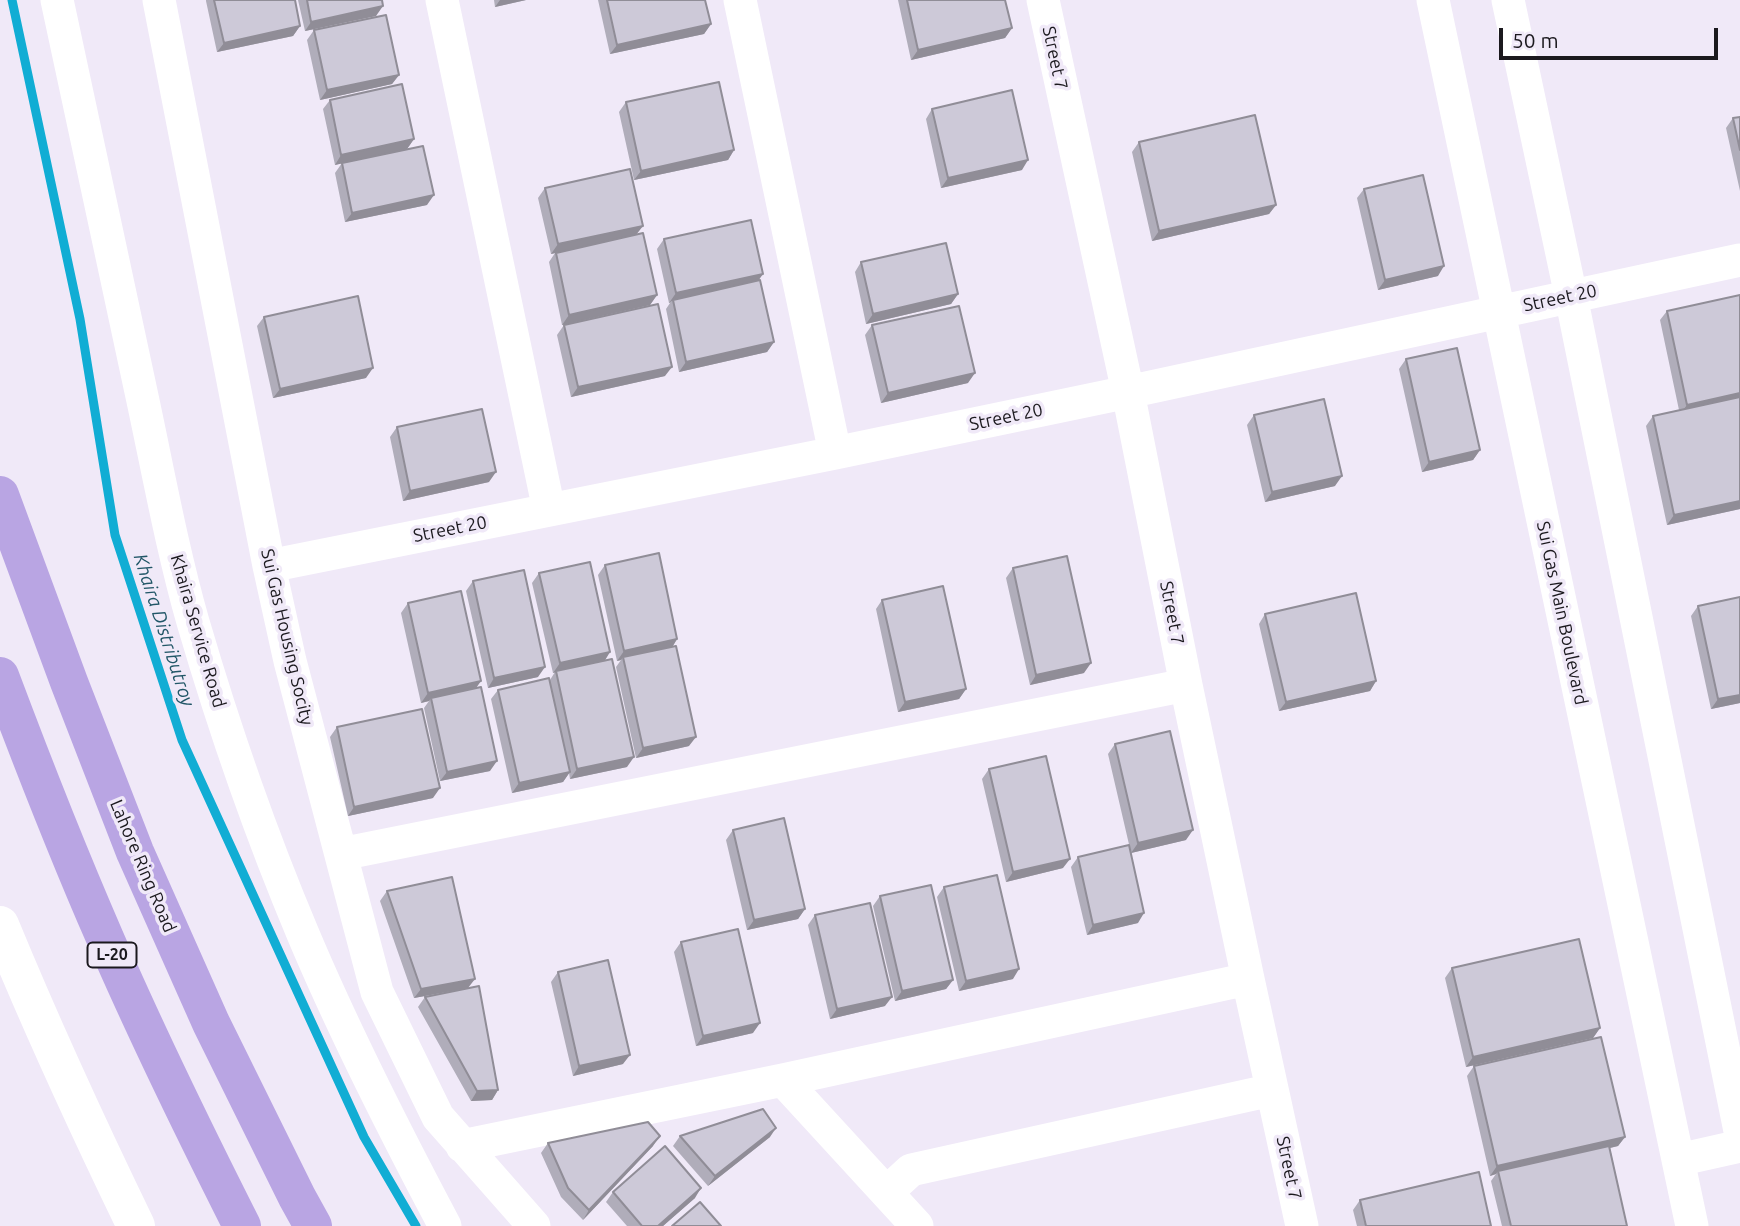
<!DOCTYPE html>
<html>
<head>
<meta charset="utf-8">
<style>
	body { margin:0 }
	#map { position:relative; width:1740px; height:1226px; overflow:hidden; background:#f0e9f8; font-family:Ubuntu,sans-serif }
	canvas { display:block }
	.scale { position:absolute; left:1499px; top:28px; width:219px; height:32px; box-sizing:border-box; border:4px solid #1b191e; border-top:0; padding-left:9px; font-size:21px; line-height:24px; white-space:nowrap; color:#1b191e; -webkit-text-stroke:5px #f0e9f8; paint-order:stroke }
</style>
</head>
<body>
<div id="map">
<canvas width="1740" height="1226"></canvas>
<div class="scale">50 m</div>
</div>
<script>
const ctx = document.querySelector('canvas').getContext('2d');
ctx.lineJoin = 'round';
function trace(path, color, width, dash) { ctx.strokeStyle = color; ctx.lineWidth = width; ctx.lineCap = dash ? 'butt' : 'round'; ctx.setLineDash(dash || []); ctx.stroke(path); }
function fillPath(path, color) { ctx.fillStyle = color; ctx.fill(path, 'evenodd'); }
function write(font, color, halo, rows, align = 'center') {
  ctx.font = font + ' Ubuntu,sans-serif'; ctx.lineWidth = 7; ctx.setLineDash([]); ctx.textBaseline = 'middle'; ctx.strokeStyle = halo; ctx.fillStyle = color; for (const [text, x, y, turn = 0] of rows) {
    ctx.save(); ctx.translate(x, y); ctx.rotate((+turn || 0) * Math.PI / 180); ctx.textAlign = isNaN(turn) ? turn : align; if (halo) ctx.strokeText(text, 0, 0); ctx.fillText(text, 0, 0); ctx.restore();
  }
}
trace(new Path2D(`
	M12,0L80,319L115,535L182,740L364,1137L416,1226`), '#11add4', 9);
trace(new Path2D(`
	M57,0C85,129 112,258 140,387C157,465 171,545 193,622C224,728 260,832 303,934C345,1034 394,1130 445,1226
	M159,0L269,566L290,661L377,992L438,1117L534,1226
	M442,0L549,510
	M740,0L835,453
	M1043,0L1128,392L1186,685L1248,979L1302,1226
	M1433,0L1692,1226
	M1508,0L1571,296L1740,1131
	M269,566L835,453L1128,392L1740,260
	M341,854L1186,685
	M783,1080L917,1226
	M462,1146L783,1080L1248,979
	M1678,1160L1740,1146
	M887,1192L911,1170L1272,1090`), '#fff', 33);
trace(new Path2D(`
	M0,925C42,1027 88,1127 136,1226`), '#fff', 38);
trace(new Path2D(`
	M0,495L69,682L135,852L211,1023L297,1197L313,1226
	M0,676C33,764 67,851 105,938C147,1035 194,1131 242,1226`), '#b9a5e3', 38);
fillPath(new Path2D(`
	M206,0H295L300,26L293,36L217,52L206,1Z
	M298,0H382L376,16L305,31Z
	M494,0H526L495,7Z
	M598,0H705L711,24L704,34L610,54Z
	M898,0H1005L1012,28L1005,38L911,60Z
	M314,30L399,75L392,84L320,100L307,40Z
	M330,100L414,139L407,149L427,205L345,222L335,173L342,163L335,165L323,109Z
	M626,102L734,150L728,160L634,180L619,112Z
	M932,109L1022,170L941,188L926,119Z
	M1740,117V191L1726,128L1733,118Z
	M1139,142L1276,205L1269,214L1152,241L1132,152Z
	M545,188L637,234L657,295L650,305L562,325L549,262L555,253L551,254L538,198Z
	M1364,189L1438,276L1378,290L1357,198Z
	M664,239L759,280L774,342L767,352L679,372L666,309L670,303H669L657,249Z
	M861,262L958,294L951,304L866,324L855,272Z
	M1740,295V509L1667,525L1646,426L1653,416L1679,410L1660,320L1667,311Z
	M264,317L366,378L273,398L257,326Z
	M564,325L665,376L571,397L557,335Z
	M872,325L968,383L881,403L865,335Z
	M1406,359L1480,450L1473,460L1422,472L1399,369Z
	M1254,415L1335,486L1265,502L1247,425Z
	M397,427L489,482L403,501L390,437Z
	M605,565L677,639L673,646L689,746L636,758L616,667L621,660L617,661L598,575Z
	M1013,568L1084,673L1030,685L1006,578Z
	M539,573L605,660L627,767L570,779L569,773L563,782L512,793L491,699L498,690L550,680L555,672L553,673L532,583Z
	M473,581L538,677L488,688L466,591Z
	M882,600L966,689L959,699L898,712L876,609Z
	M408,603L476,688L490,771L440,781L424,708L429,701L421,703L401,613Z
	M1698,606L1740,703L1711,709L1691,616Z
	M1265,614L1376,681L1370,691L1279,711L1259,624Z
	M337,727L433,798L348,816L330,737Z
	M1115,744L1186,840L1131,853L1108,754Z
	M989,769L1063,868L1006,882L982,779Z
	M733,830L805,909L798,919L747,930L726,840Z
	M1078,857L1138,923L1087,935L1071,867Z
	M944,887L1013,979L959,991L937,897Z
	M387,891L468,988L498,1090L492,1100L471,1101L418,1007L425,997L447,992L414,998L380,901Z
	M880,896L953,980L946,989L895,1001L873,906Z
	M815,915L885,1006L830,1019L808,925Z
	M681,942L753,1033L696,1046L674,952Z
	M1452,968L1600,1028L1593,1038L1466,1067L1445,978Z
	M558,972L623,1064L573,1076L551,982Z
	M1474,1066L1625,1137L1618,1146L1610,1148L1627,1226H1502L1491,1181L1496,1174L1490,1176L1467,1076Z
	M680,1136L770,1137L708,1186L673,1146Z
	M548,1143L653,1146L583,1220L561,1197L541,1153Z
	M613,1192L695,1198L663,1226H627L606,1202Z
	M1360,1200L1491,1226H1357L1353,1210Z`), '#b0adba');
fillPath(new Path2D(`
	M500,0H526L495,7Z
	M383,6L376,16L305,31L311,22Z
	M711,24L704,34L610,54L617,45Z
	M300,26L293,36L217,52L224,43Z
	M1012,28L1005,38L911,60L918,50Z
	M399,75L392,84L320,100L327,90Z
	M414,139L407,149L335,165L341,155Z
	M734,150L728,160L634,180L641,171Z
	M1028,160L1022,170L941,188L948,178Z
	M434,195L427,205L345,222L352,213Z
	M1276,205L1269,214L1152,241L1159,231Z
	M643,226L636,235L551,254L558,244Z
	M1444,266L1438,276L1378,290L1385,280Z
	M763,274L756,284L673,300L669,303L676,293Z
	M958,294L951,304L866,324L873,314Z
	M657,295L650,305L562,325L569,315Z
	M774,342L767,352L679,372L686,362Z
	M672,367L665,376L571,397L578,387Z
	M373,368L366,378L273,398L280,389Z
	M975,373L968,383L881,403L888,393Z
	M1740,393V401L1680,414L1687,405Z
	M1480,450L1473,460L1422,472L1429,462Z
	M496,472L489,482L403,501L410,491Z
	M1342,476L1335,486L1265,502L1272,492Z
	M1740,501V509L1667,525L1674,515Z
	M677,639L671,649L623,657L621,660L617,661L624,651Z
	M610,652L604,662L553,673L560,663Z
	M1091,663L1084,673L1030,685L1036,675Z
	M545,667L538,677L488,688L494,678Z
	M481,681L474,691L431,698L429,701L421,703L428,693Z
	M1376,681L1370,691L1279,711L1286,702Z
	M966,689L959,699L898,712L905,702Z
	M1740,695V703L1711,709L1718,699Z
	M696,737L689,746L636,758L643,748Z
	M634,757L627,767L570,779L577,769Z
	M497,761L490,771L440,781L447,772Z
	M570,772L563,782L512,793L519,783Z
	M440,788L433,798L348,816L354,807Z
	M1193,830L1186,840L1131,853L1138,843Z
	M1070,859L1063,868L1006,882L1013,872Z
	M805,909L798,919L747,930L754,920Z
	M1144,913L1138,923L1087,935L1093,925Z
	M1019,969L1013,979L959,991L966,981Z
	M475,979L468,988L414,998L421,989Z
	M953,980L946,989L895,1001L902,991Z
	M892,997L885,1006L830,1019L837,1009Z
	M760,1023L753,1033L696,1046L703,1036Z
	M1600,1028L1593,1038L1466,1067L1473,1057Z
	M630,1055L623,1064L573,1076L579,1066Z
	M498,1090L492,1100L471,1101L477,1091Z
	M776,1128L770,1137L708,1186L715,1176Z
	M660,1136L653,1146L583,1220L589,1210Z
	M1625,1137L1618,1146L1499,1174L1498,1171L1496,1174L1490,1176L1497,1166Z
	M701,1188L695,1198L663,1226H658Z`), '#908d97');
const building = new Path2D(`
	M214,0H295L300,26L224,43Z
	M307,0H382L383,6L311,22Z
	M607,0H705L711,24L617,45Z
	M907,0H1005L1012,28L918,50Z
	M386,15L399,75L327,90L314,30Z
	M719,82L734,150L641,171L626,102Z
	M402,84L414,139L341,155L330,100Z
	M1012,90L1028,160L948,178L932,109Z
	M1255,115L1276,205L1159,231L1139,142Z
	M1740,117V150L1733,118Z
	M423,146L434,195L352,213L342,163Z
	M630,169L643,226L558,244L545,188Z
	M1423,175L1444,266L1385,280L1364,189Z
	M751,220L763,274L676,293L664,239Z
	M643,233L657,295L569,315L556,253Z
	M946,243L958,294L873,314L861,262Z
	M760,280L774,342L686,362L673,300Z
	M1740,295V393L1687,405L1667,311Z
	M358,296L373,368L280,389L264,317Z
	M658,304L672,367L578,387L564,325Z
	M959,306L975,373L888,393L872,325Z
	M1457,348L1480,450L1429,462L1406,359Z
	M1740,397V501L1674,515L1653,416Z
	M1324,399L1342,476L1272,492L1254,415Z
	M482,409L496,472L410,491L397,427Z
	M659,553L677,639L624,651L605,565Z
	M1067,556L1091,663L1036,675L1013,568Z
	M590,562L610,652L560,663L539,573Z
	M524,570L545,667L494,678L473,581Z
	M943,586L966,689L905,702L882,600Z
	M461,591L481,681L428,693L408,603Z
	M1356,593L1376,681L1286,702L1265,614Z
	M1740,597V695L1718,699L1698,606Z
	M676,646L696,737L643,748L623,657Z
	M612,659L634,757L577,769L556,671Z
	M549,678L570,772L519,783L498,690Z
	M481,687L497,761L447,772L431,698Z
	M422,709L440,788L354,807L337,727Z
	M1170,731L1193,830L1138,843L1115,744Z
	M1046,756L1070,859L1013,872L989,769Z
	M784,818L805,909L754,920L733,830Z
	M1129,845L1144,913L1093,925L1078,857Z
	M997,875L1019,969L966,981L944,887Z
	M452,877L475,979L421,989L387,891Z
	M931,885L953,980L902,991L880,896Z
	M870,903L892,997L837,1009L815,915Z
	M738,929L760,1023L703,1036L681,942Z
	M1579,939L1600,1028L1473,1057L1452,968Z
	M608,960L630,1055L579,1066L558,972Z
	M479,986L498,1090L477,1091L425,997Z
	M1601,1037L1625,1137L1497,1166L1474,1066Z
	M763,1109L776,1128L715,1176L680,1136Z
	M648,1122L660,1136L589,1210L568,1188L548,1143Z
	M665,1146L701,1188L658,1226H642L613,1192Z
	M1609,1146L1627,1226H1511L1498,1171Z
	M1479,1172L1491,1226H1366L1360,1200Z
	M700,1202L721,1226H672Z`);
fillPath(building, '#cdc9d8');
trace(building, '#908d97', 2);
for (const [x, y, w] of [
	[112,955,49]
]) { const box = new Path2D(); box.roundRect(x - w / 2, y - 12.5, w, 25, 5); ctx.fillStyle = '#f0e9f8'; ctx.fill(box); trace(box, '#1b191e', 2); }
write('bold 16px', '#1b191e', null, [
	["L-20",112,955]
]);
write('18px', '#1b191e', '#f0e9f8', [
	["Street 7",1055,58,78],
	["Street 20",1560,298,-12],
	["Street 20",1006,417,-12],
	["Street 20",450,529,-11],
	["Street 7",1172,613,79],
	["Sui Gas Main Boulevard",1562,613,78],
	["Khaira Service Road",198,631,74],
	["Sui Gas Housing Socity",287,637,77],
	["Lahore Ring Road",143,866,67],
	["Street 7",1289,1168,78]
]);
write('italic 19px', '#215667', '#f0e9f8', [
	["Khaira Distributroy",164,630,72]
]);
</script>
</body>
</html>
